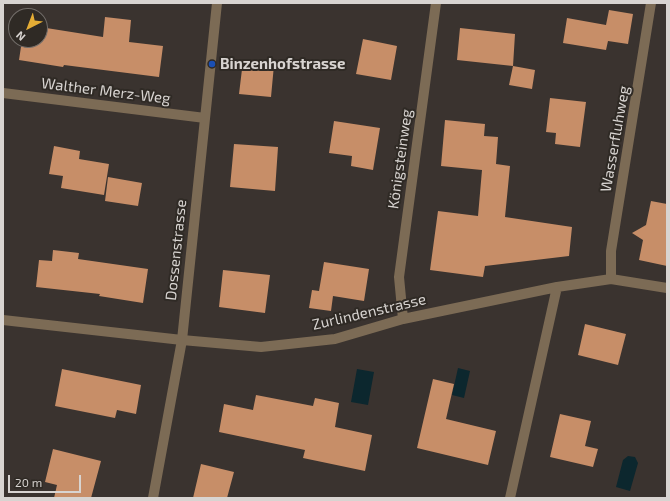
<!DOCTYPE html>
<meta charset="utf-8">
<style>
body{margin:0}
#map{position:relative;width:670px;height:501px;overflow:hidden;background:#3a332f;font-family:"Exo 2",sans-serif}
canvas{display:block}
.frame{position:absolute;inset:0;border:4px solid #d8d4d1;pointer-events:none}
.north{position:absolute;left:8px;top:8px;width:40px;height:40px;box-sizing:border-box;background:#2f2a25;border:1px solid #736e6a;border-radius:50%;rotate:222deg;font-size:11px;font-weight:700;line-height:16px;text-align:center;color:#d8d4d1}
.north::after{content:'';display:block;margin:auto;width:14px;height:18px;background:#e5ad35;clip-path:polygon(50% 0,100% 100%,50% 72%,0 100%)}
.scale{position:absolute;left:8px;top:475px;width:73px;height:18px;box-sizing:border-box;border:2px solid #d8d4d1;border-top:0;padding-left:5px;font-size:12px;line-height:14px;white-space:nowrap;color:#d8d4d1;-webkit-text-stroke:3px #2f2a25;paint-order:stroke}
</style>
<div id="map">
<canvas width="670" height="501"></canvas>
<div class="frame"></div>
<div class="north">N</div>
<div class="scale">20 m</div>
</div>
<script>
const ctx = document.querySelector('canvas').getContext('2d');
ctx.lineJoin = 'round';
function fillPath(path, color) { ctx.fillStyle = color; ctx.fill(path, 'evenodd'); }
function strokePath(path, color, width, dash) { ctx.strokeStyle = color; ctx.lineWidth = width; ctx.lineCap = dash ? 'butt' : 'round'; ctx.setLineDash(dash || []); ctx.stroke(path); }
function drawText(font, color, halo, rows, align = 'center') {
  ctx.font = font + ' "Exo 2",sans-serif'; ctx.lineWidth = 4; ctx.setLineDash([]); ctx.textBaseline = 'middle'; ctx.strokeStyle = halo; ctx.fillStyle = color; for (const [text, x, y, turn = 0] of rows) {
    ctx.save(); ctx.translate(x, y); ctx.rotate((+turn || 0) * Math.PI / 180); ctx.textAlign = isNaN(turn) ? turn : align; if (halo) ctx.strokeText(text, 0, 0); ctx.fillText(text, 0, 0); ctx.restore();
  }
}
const water = new Path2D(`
 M458 368 470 371 464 398 452 395Z
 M357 369 374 372 368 405 351 402Z
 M628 456 635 457 638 463 630 491 616 487 623 460Z`);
const building = new Path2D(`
 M609 10 633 14 628 44 608 41 606 50 563 43 567 18 606 25Z
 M105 17 131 20 129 42 163 46 159 77 64 65 63 67 19 60 22 40H40V27L103 37Z
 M460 28 515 34 513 66 457 60Z
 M363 39 397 46 391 80 356 74Z
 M243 61 274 65 271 97 239 94Z
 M513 66 535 70 532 89 509 85Z
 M550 98 586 102 580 147 555 144 556 133 546 132Z
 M445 120 485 124 484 136 498 137 496 164 510 166 505 217 572 227 569 256 485 266 483 277 430 270 438 211 478 216 482 170 441 166Z
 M334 121 380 128 373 170 351 166 352 156 329 153Z
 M234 144 278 147 275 191 230 187Z
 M54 146 80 151 79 159 109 164 104 195 61 188 63 176 49 174Z
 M108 177 142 183 138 206 105 201Z
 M651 201 667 204V266L639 260 643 240 632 233 646 225Z
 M53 250 79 253 78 259 148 269 143 303 99 296 100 294 36 287 39 260 52 261Z
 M324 262 369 269 364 301 333 296 331 311 309 308 312 290 319 291Z
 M223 270 270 275 265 313 219 307Z
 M585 324 626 334 618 365 578 355Z
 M62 369 141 385 136 414 117 410 115 418 55 406Z
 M433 379 454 384 446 419 496 431 488 465 417 448Z
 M256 395 313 406 315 398 339 403 335 427 372 435 365 471 303 458 305 450 219 432 224 404 253 410Z
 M560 414 591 421 585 446 598 449 593 467 550 457Z
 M53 449 101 461 91 498H54L57 485 45 482Z
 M201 464 234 472 227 498H193Z`);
const minor = new Path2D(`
 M3 93 205 118
 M611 279V251L651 3
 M403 319 399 277 436 3
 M3 320 182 340 261 347 335 339 403 319 557 287 611 279 667 288
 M153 498 182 340 217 3
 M510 498 557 287`);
const markers = [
 [212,64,4,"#1a4fb4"]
];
const poiNames = [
 ["Binzenhofstrasse",220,64]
];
const streetNames = [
 ["Walther Merz-Weg",106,91,7],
 ["Wasserfluhweg",615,139,-80],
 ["Königsteinweg",400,159,-82],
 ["Dossenstrasse",176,250,-84],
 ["Zurlindenstrasse",369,312,-13]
];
fillPath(water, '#0c272e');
fillPath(building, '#c78e68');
strokePath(minor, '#7c6b55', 10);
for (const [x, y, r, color] of markers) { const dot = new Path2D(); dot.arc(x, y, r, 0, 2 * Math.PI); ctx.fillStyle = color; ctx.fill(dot); strokePath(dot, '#2f2a25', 1.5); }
drawText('bold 15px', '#d8d4d1', '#2f2a25', poiNames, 'left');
drawText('15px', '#d8d4d1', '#2f2a25', streetNames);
</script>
